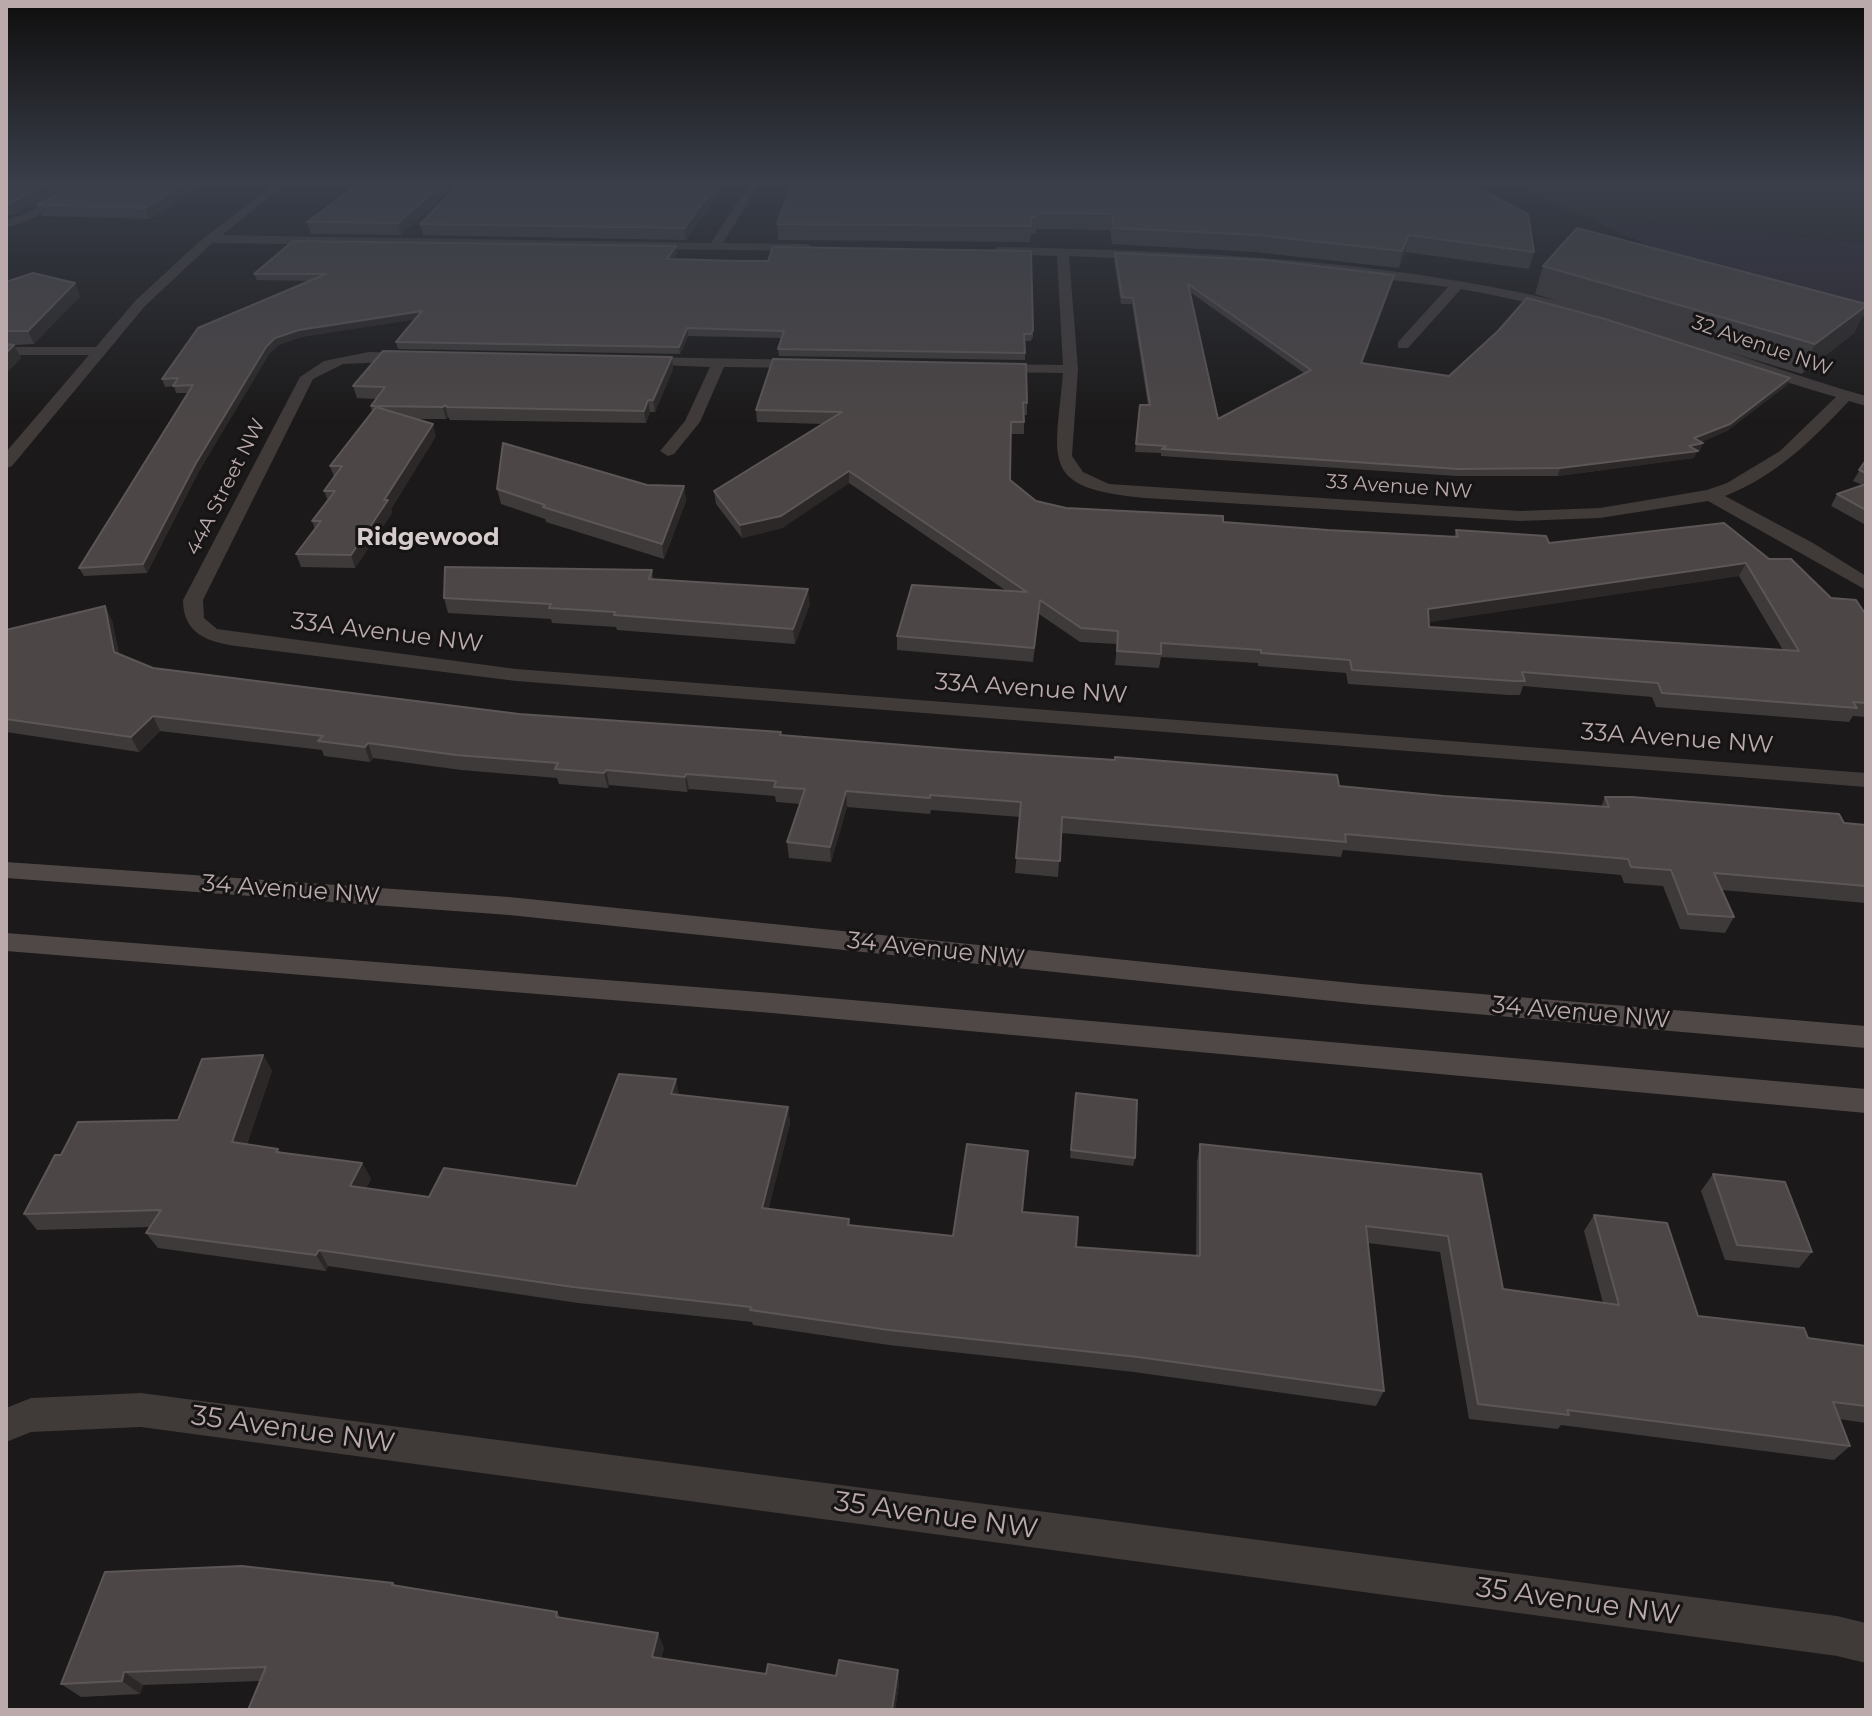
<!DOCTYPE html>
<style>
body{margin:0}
#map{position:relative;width:1872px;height:1716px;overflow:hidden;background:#1b1919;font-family:Montserrat,sans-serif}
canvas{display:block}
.frame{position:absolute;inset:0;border:8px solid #bbaaab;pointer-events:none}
</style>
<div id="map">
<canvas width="1872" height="1716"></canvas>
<div class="frame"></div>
</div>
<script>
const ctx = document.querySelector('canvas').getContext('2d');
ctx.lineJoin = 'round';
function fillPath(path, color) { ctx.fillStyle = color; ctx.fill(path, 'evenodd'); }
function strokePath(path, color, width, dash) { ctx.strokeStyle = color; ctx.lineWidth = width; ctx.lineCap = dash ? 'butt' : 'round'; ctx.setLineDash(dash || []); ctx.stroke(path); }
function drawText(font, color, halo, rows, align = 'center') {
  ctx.font = font + ' Montserrat,sans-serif'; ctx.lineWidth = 6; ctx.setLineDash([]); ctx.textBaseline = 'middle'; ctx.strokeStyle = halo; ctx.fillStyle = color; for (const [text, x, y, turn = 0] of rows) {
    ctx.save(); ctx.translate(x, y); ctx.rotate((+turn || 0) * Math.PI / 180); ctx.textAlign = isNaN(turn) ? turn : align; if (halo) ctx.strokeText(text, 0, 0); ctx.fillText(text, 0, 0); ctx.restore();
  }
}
const built = new Path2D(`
 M1529 184H1866V243L1586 218 1531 192Z`);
const green = new Path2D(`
 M1628 184H1789L1812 198 1647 199Z
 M1586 218 1866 243V317L1714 274Z`);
const minor = new Path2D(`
 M81 184H93L31 219 6 228V220L23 215Z
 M749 184H759L723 243 806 244 810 245V251L209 243 203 239 209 235 711 243Z
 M999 247C1187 251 1375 258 1559 301 1663 325 1763 367 1866 396V406L1849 401C1812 440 1776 476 1725 496L1813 543 1866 576V590L1708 501 1600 518 1520 521 1145 498C1039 488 1055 463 1063 373L993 372 986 368 993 364 1063 365 1057 256 995 254V248ZM1069 256 1281 266 1448 287 1398 342V348H1408L1461 289C1590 311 1710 360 1836 397L1780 451 1727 483 1707 490 1600 508 1520 511 1109 484 1083 472 1072 456 1078 369Z
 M6 347H98L105 351 98 355H6Z
 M369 352 408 353 415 357 408 361 343 364 313 379 203 600 204 618 217 629 516 669 1866 773V787L516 681 236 646C207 642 183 633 183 600L300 377 324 361Z
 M641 357 804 360 811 364 804 368 724 367 700 422 674 454 668 456 660 451 685 421 710 367 636 364V358Z
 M141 1393 1837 1616 1866 1623V1663L1837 1656 141 1427 31 1432 6 1442V1408L31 1398Z`);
const tertiary = new Path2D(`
 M274 184H285L209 246 145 306 12 466 6 468V452L136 300 200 241Z`);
const secondary = new Path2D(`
 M6 862 509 897 1361 984 1866 1026V1048L1361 1004 509 915 6 878Z
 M6 933 772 993 1866 1089V1113L772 1013 6 951Z`);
const wall = new Path2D(`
 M6 184H75L12 215H6Z
 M76 184H205L150 219 42 216 37 205Z
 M359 184H456L401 235 311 234 307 222Z
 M460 184H726L686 240 423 235 420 224Z
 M1471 184 1534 252 1529 269 1405 252 1399 268 1255 252 1112 244 1110 230 1036 229V234H1031L1030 242 778 240 777 224Z
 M676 246 677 253 672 259 1033 330V337L1031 341H1025V360L779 356 778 349 782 338 688 336 680 354 398 349 396 342 415 319 301 337 278 345 269 354 199 471 147 573 84 576 79 568 188 393H176L174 386 165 387 162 379 311 281 257 280 254 274Z
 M1115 253 1394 275 1362 363 1449 376 1790 378 1787 385 1727 431 1701 442 1700 451H1697L1694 458 1558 476H1456L1161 456V453L1135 452 1140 405H1148L1132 304H1121L1114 260ZM1190 292 1304 373 1218 419Z
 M1543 266 1866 304V307L1854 333 1802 374 1535 294Z
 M6 282 80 296 34 344 14 345 21 358 6 373Z
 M672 357 673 369 655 412H650L646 423 450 420 448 417 446 419H414L436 436 391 509 392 513 355 568 301 567 296 554 315 529 312 521 328 501 324 491 334 477 330 466 372 412 371 406 376 399 357 398 353 386Z
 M1027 403V415H1024V434H1010V480L1036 501 1066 508 1223 522 1328 530 1454 537 1456 530 1549 543 1769 559 1831 598 1866 615V717L1853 716 1849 722 1656 707 1652 697 1523 686 1520 695H1509L1348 684 1346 673 1258 666V663L1161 657 1159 668 1115 665 1117 644 1080 642 1039 614 1033 662 897 650V636L1005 590 849 483 782 528 742 538 716 504 714 491 823 424 757 422 756 410ZM1739 576 1783 650 1429 627 1428 622Z
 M1866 460V525L1831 506 1837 494 1863 485 1853 481Z
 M647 485 684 486 686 501 664 559 546 522 545 519 501 504 497 489Z
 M652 570 653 579 810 604 795 644 617 630 616 627 552 623 551 619 448 613 444 598Z
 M112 620 119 654 153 668 519 714 781 735 1444 796 1601 807 1605 797 1866 825V903L1722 890 1734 917 1725 933 1680 929 1663 886 1624 883 1621 875 1343 850 1341 857 1061 833 1058 877 1015 873 1020 817 931 810 930 814 847 807 831 862 789 858 787 842 800 804 776 802 775 796 689 789 687 792 609 785 608 788 559 784 557 778 461 770 373 758 370 762 324 756 322 750 160 731 139 752 6 732V630Z
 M263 1055 272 1071 247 1144 278 1149 281 1153 362 1163 371 1179 366 1188 429 1197 576 1186 679 1095 788 1107 790 1124 768 1209 849 1219 850 1225 953 1236 1023 1212 1076 1247 1196 1256 1197 1161 1200 1144 1481 1174 1503 1289 1603 1303 1584 1231 1594 1215 1698 1316 1808 1338 1866 1346V1423L1839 1419 1850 1446 1834 1460 1561 1425 1558 1429 1469 1419 1440 1252 1368 1243 1384 1391 1376 1406 1134 1372 889 1345 753 1325 752 1322 578 1303 328 1266 326 1271 158 1248 146 1233 150 1227 37 1230 24 1214 61 1155 178 1120Z
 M1076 1093 1135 1158 1133 1166 1070 1158Z
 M1713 1174 1812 1252 1799 1268 1725 1260 1701 1191Z
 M393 1583 396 1586 557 1612 560 1617 664 1648 661 1658 766 1674 836 1676 899 1684 895 1710H248L260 1681 143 1685 140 1694 81 1697 61 1684Z`);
const shadedWall = new Path2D(`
 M49 184H75L12 215 7 204Z
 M184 184H205L150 219 145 208Z
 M442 184H456L401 235 398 223Z
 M717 184H726L686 240 684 228Z
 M1409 235 1405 252 1399 268 1402 251Z
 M676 246 677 253 668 266 667 259Z
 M1394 275 1393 282 1360 370 1361 363Z
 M75 283 80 296 34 344 28 331Z
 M1866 306 1854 333 1802 374 1815 344Z
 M422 311 424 318 301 337 278 345 269 354 199 471 147 573 143 564 196 463 266 347 275 338 299 330Z
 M687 328 688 336 680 354 679 347Z
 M14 345 21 358 6 373V353Z
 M672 357 673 369 655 412 653 400Z
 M1790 378 1787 385 1727 431 1691 446 1694 438Z
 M648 400 650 412 646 423 644 411Z
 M445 405 448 417 446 419 443 407Z
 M433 424 436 436 391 509 392 513 355 568 351 555Z
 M1703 443 1700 451H1697L1694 458 1558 476 1560 468Z
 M849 471V483L782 528 742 538 740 525Z
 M684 486 686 501 664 559 662 544Z
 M1746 563 1739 576 1424 623 1428 609Z
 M808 589 810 604 795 644 793 629Z
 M105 606 112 620 121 667 114 652Z
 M153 716 160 731 139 752 131 737Z
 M368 743 373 758 370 762 365 747Z
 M606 770 609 785 608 788 604 773Z
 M686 774 689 789 687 792 685 777Z
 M846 791 847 807 831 862 830 847Z
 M263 1055 272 1071 242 1158 232 1142Z
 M676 1079 679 1095 671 1094Z
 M788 1107 790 1124 765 1224 762 1208Z
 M362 1163 371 1179 359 1201 350 1186Z
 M319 1250 328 1266 326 1271 316 1255Z
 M658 1633 664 1648 658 1671 652 1657Z
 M898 1670 899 1684 895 1710H892Z
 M124 1672 143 1685 140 1694 122 1681Z`);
const building = new Path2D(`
 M6 184H49L7 204H6Z
 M76 184H184L145 208 37 205Z
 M359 184H442L398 223 307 222Z
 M460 184H717L684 228 420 224Z
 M792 184H1471L1528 214 1534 252 1409 235 1402 251 1257 235 1114 228 1112 214 1036 213V217H1031V226L777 224Z
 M1577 228 1866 304V306L1815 344 1543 266Z
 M293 241 676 246 667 259 740 261H768L773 247 1031 251 1033 330 1031 334H1024L1025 353 778 349 784 331 687 328 679 347 396 342 422 311 299 330 275 338 266 347 196 463 143 564 79 568 193 385 173 386 178 378 162 379 198 328 326 274H254Z
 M1115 253 1265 260 1394 275 1361 363 1449 376 1498 331 1527 298 1605 319 1790 378 1730 424 1694 438 1703 443 1689 446 1698 451 1560 468 1458 469 1162 449 1166 446 1136 444 1140 405H1150L1133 298 1122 297ZM1188 284 1311 370 1218 419Z
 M33 273 75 283 28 331H6V282Z
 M6 344 14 345 6 353Z
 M383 351 672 357 653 400H648L644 411 447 407 445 405 443 407 371 406 385 387 353 386Z
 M773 359 1026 364 1027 403 1023 402 1024 422H1011L1010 480 1036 501 1066 508 1223 516V522L1328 530 1458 537 1456 530 1546 536 1549 543 1724 523 1769 559H1791L1831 598 1856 600 1866 615V703L1853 702 1857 708 1662 693 1658 683 1522 672 1525 681H1514L1352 670 1350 660 1261 653V650L1161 643V654L1117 651 1118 631 1081 628 1040 600 1034 648 897 636 912 585 1027 592 849 471 781 516 740 525 714 491 842 412 756 410ZM1746 563 1799 651 1429 627 1428 609Z
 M376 407 433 424 384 500H388L351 555 296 554 321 521H312L335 491H324L342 466H330Z
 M503 443 647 485 684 486 662 544 543 507 545 505 497 489Z
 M1866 460V473L1859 470Z
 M1866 484V510L1837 494Z
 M445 567 652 570 649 579 808 589 793 629 614 615 615 612 549 608 551 604 444 598Z
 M105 606 114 652 153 668 519 714 781 732 780 735 965 750 1115 760V757L1337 775 1339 786 1444 796 1609 807 1605 797H1632L1839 814 1844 823 1866 825V886L1714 873 1734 917 1688 914 1671 870 1631 867 1628 859 1345 834 1346 842 1062 817 1060 861 1016 858 1021 802 930 795V798L846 791 830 847 787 842 805 789 774 787 776 781 686 774 685 777 606 770 604 773 555 769 558 763 456 755 368 743 365 747 318 741 323 736 153 716 131 737 6 719V630Z
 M263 1055 232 1142 278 1149 276 1152 362 1163 350 1186 429 1197 444 1168 576 1186 619 1074 676 1079 671 1094 788 1107 762 1208 849 1219 848 1225 953 1236 967 1144 1028 1151 1022 1212 1078 1217 1076 1247 1200 1256V1144L1481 1174 1503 1289 1619 1305 1594 1215 1667 1223 1698 1316 1804 1328 1808 1338 1866 1346V1406L1833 1402 1850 1446 1567 1410 1569 1415 1478 1404 1448 1236 1366 1226 1384 1391 1138 1357 889 1330 750 1310 751 1307 573 1287 319 1250 316 1255 146 1233 161 1210 24 1214 55 1155H61L78 1122 178 1120 202 1059Z
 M1076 1093 1137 1100 1135 1158 1071 1150Z
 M1713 1174 1785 1182 1812 1252 1737 1245Z
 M242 1566 393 1583 392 1585 557 1612 556 1617 658 1633 652 1657 766 1674 768 1664 836 1676 839 1660 898 1670 892 1710H248L266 1667 124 1672 122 1681 61 1684 105 1572Z`);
const farStreetnames = [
 ["32 Avenue NW",1762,346,19],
 ["44A Street NW",226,487,-63],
 ["33 Avenue NW",1399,487,4]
];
const farQuarternames = [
 ["Ridgewood",428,538]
];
const streetNames = [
 ["33A Avenue NW",387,633,7],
 ["33A Avenue NW",1031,689,4],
 ["33A Avenue NW",1677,739,4],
 ["34 Avenue NW",291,890,4],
 ["34 Avenue NW",936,950,6],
 ["34 Avenue NW",1581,1013,5]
];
const nearStreetnames = [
 ["35 Avenue NW",293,1430,8],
 ["35 Avenue NW",936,1516,8],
 ["35 Avenue NW",1578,1602,8]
];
fillPath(built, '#252321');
fillPath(green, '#2b2630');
fillPath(minor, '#403a39');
fillPath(tertiary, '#403a39');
fillPath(secondary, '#504847');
fillPath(wall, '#3e3a3a');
fillPath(shadedWall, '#2b2827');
fillPath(building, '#4c4646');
strokePath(building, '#5d5656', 2);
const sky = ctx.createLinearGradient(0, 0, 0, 424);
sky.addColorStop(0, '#0f0e0e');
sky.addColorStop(0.43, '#393e49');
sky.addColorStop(1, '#393e4900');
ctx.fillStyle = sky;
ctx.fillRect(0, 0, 1872, 424);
drawText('20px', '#bbaaab', '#161414', farStreetnames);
drawText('bold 24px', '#d7cccc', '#161414', farQuarternames);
drawText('24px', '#bbaaab', '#161414', streetNames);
drawText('28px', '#bbaaab', '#161414', nearStreetnames);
</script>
